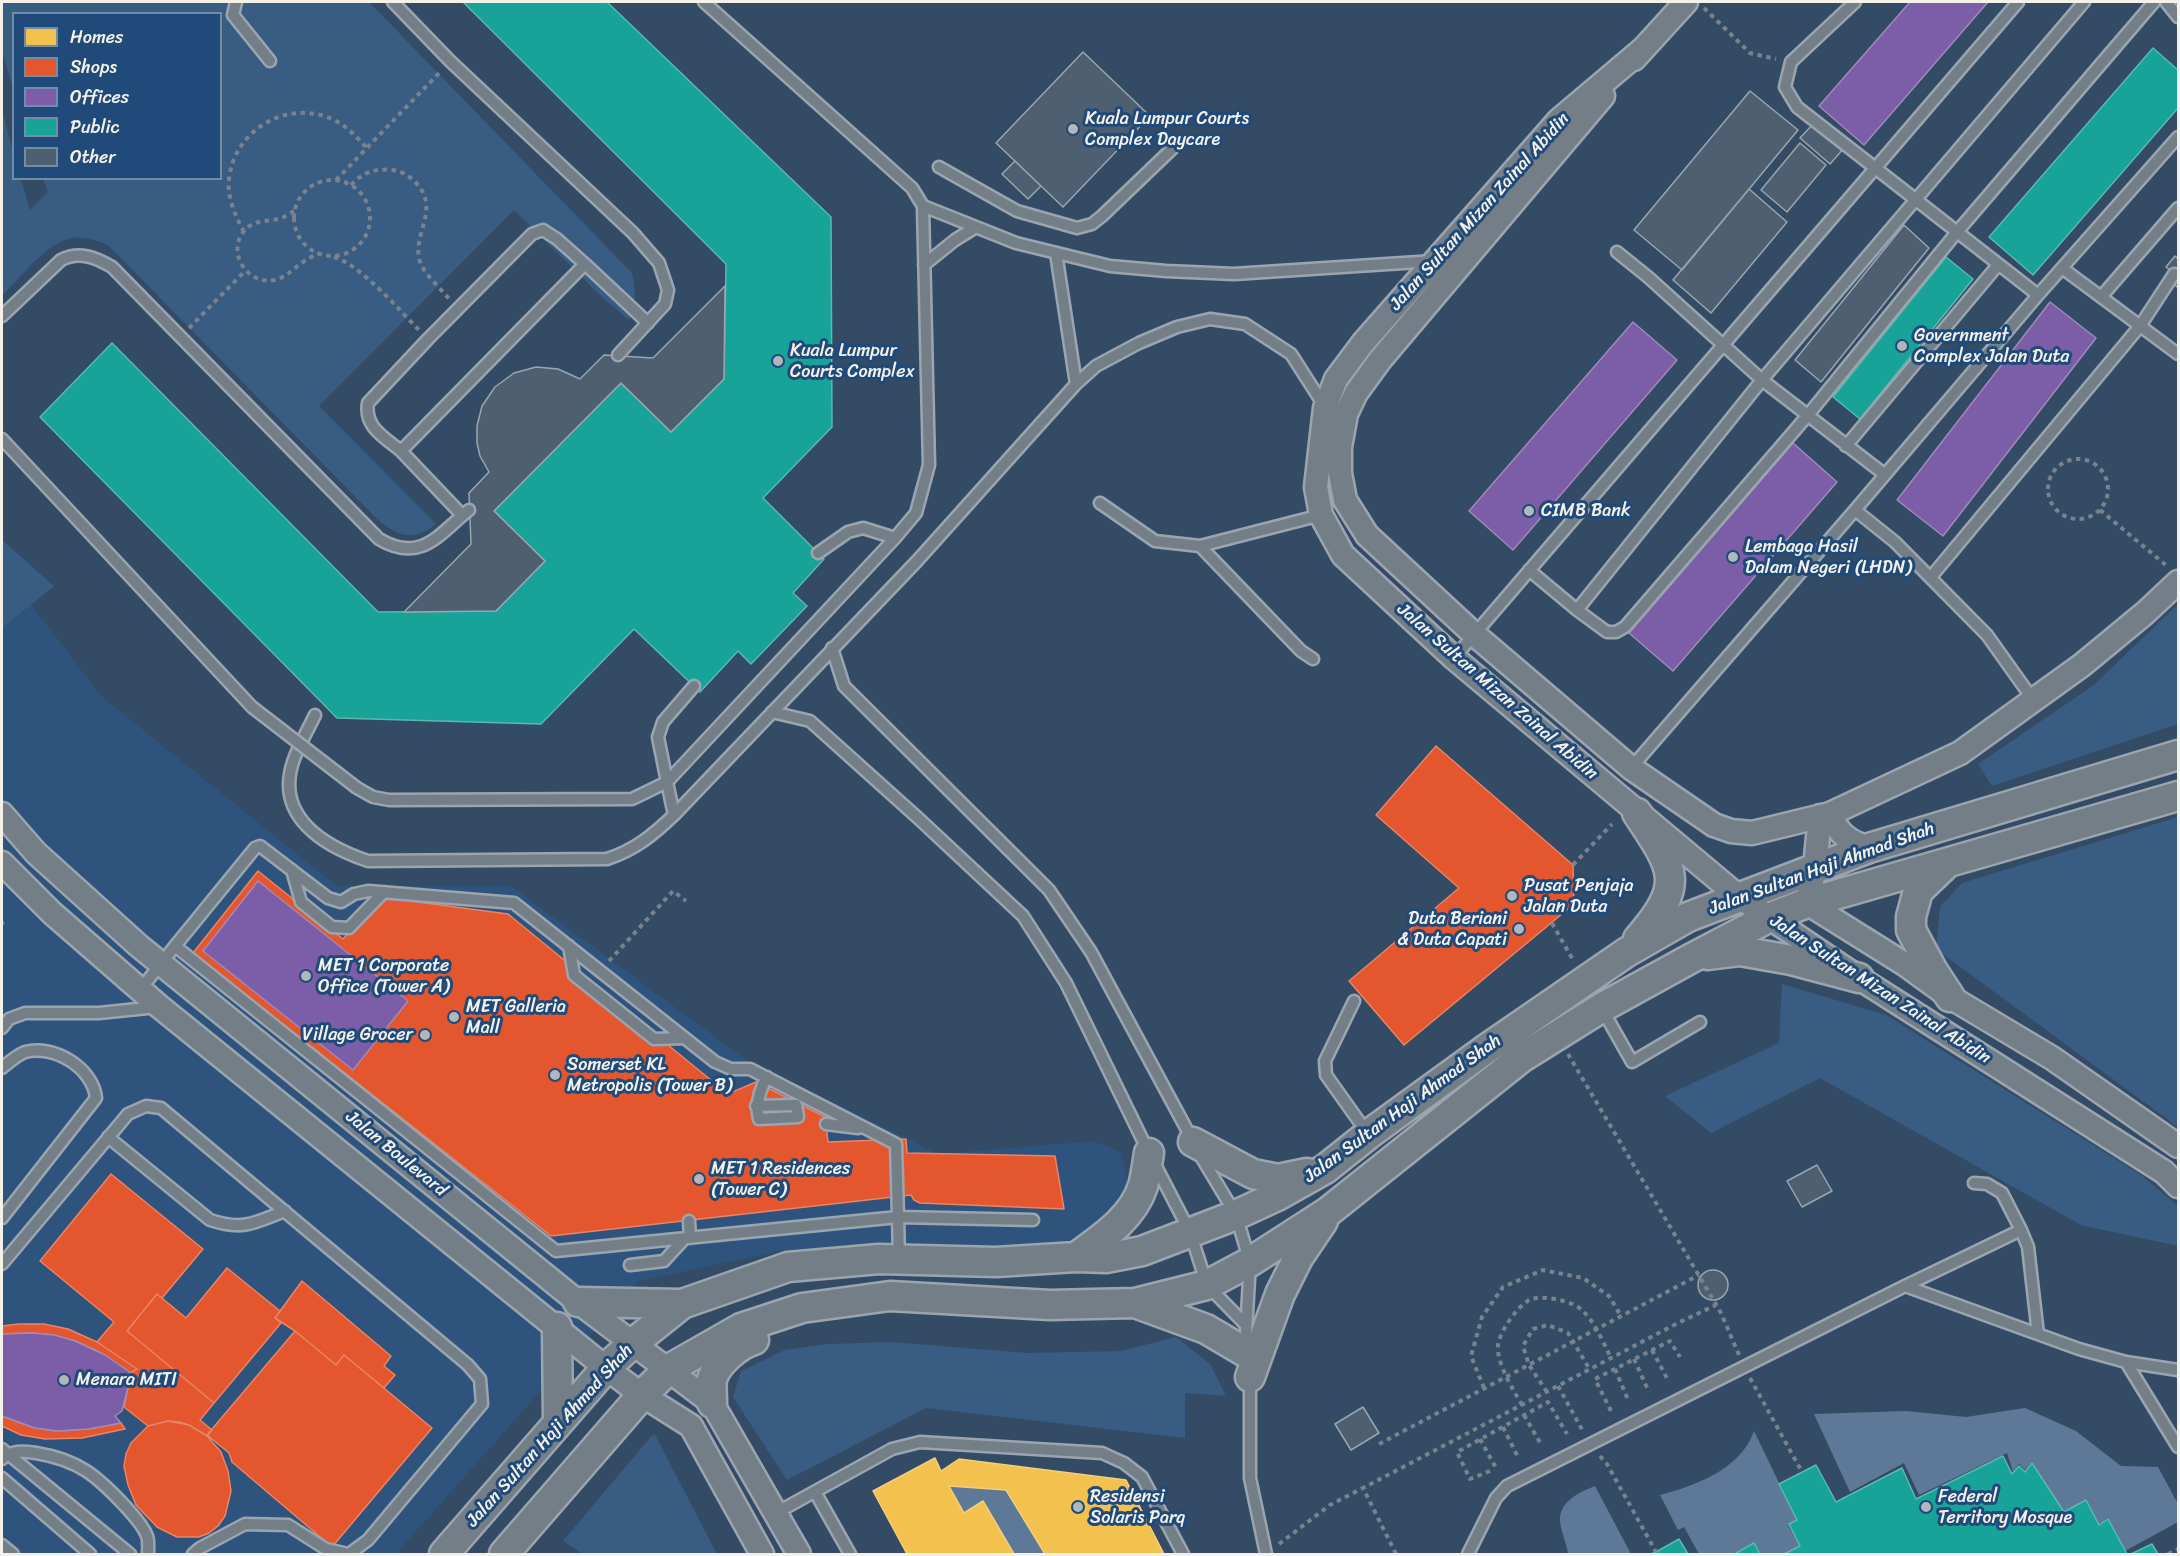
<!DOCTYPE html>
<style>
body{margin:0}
#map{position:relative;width:2180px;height:1556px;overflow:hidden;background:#344b65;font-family:Sriracha,sans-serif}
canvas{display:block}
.frame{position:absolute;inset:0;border:3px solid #f4f1e8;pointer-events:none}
.legend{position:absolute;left:12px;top:12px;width:210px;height:168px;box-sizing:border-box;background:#1f4a7a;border:2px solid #748da6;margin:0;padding:8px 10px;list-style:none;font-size:18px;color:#f4f1e8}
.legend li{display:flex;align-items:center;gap:12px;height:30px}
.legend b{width:30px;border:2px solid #748da6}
</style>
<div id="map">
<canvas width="2180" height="1556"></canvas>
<div class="frame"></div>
<ul class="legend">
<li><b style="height:16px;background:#f2c14e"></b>Homes</li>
<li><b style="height:16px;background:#e4572e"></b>Shops</li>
<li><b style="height:16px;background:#7b5ea7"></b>Offices</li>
<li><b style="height:16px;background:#17a398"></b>Public</li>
<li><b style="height:16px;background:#4e5f72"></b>Other</li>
</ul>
</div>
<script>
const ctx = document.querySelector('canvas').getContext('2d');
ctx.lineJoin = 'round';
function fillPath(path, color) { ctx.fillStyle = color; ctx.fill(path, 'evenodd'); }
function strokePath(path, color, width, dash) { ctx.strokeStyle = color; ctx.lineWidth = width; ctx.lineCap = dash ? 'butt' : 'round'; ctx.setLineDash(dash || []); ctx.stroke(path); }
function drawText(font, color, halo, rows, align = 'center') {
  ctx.font = font + ' Sriracha,sans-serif'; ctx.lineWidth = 6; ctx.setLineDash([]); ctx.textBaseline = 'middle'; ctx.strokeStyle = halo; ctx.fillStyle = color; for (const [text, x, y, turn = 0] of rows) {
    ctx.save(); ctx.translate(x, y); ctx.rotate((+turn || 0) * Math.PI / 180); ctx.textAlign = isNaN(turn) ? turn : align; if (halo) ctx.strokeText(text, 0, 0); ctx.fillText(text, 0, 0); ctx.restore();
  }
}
const built = new Path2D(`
 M2 567 102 697 337 886H511L745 1059 938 1154 1094 1141 1121 1152 1128 1183 1104 1217 1070 1248 786 1250 638 1281 396 1554H2Z`);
const green = new Path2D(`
 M2 2H369L632 273C636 289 636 304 629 320L603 298 514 210 319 406 436 524C412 542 399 537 377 519L108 245C97 241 85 236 72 238 48 241 19 279 2 296V109L13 152 14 178 21 179 30 210 48 192 43 179 220 178V14H14L13 88 2 51Z
 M2 540 54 586 2 628Z
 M2178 604V724L1992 786 1978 764 2094 685Z
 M2178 817V1127L1936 949 1940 907 1962 883Z
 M1782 984 1886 1015 2141 1175 2178 1206V1246L2081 1225 1820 1078 1711 1133 1665 1096 1779 1043Z
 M1176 1337 1210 1364 1226 1396 1185 1393V1438L926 1408 787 1480 733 1397 741 1371 785 1350 828 1344 891 1342 1028 1353 1121 1351Z
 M654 1433 717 1554H583L563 1541Z`);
const water = new Path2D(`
 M2025 1408 2076 1431 2121 1466 2158 1467 2178 1504V1522L2125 1551 2108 1520 2099 1525 2086 1501 2064 1512 2032 1462 2025 1470 2019 1464 2013 1472 2007 1453 1919 1495 1904 1463 1850 1492 1814 1414 1906 1411 1966 1417Z
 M1754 1431 1797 1520 1788 1525 1800 1546 1783 1554H1760L1754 1543 1732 1554H1699L1684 1527 1678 1530 1660 1495C1695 1486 1741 1469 1754 1431Z
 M949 1486 1006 1490 1045 1554H1014L983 1502 964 1513Z
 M1595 1486 1631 1554H1568C1567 1543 1561 1533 1560 1521 1559 1501 1580 1492 1595 1486Z`);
const homes = new Path2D(`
 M531 987 623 1063 592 1100 577 1087 503 1177 449 1133 525 1040 503 1021Z
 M824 1128 832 1200 575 1230 567 1158Z
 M935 1458 941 1471 959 1459 1126 1480 1164 1554H1045L1006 1490 949 1486 964 1513 983 1501 1014 1554H907L873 1491Z`);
const shops = new Path2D(`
 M1436 746 1573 865 1574 904 1404 1045 1349 981 1459 888 1376 815Z
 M258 871 343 939 380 897 508 914 728 1094 756 1082 825 1117 828 1142 906 1139 907 1153 1055 1156 1064 1209 920 1203 914 1200 911 1195 551 1236 193 953Z
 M111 1174 203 1249 162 1298 157 1294 127 1331 214 1403 200 1420 212 1430 207 1436 189 1425 179 1422 168 1421 148 1426 124 1407 129 1383 124 1377 137 1369 97 1342 114 1322 40 1261Z
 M227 1268 280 1311 275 1318 281 1323 214 1403 127 1331 157 1294 186 1318Z
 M302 1281 391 1356 384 1366 395 1375 384 1388 344 1355 336 1365 295 1331 275 1318Z
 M19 1324H44L68 1329 97 1342 137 1369 131 1373 95 1350 75 1341 54 1335 32 1333 2 1334V1326Z
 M295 1331 336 1365 344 1355 432 1428 332 1547 232 1462 229 1453 207 1435Z
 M2 1416 35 1428 57 1431 89 1429 121 1423 125 1429 82 1438 45 1439 21 1435 2 1426Z
 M168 1421 189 1425 207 1436 221 1452 228 1471 231 1491 225 1516 218 1526 209 1533 199 1537H177L157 1527 136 1505 128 1485 124 1466 126 1454 131 1443 148 1426Z`);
const offices = new Path2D(`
 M1910 2H1988L1864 145 1819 106Z
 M2050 302 2096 338 1943 536 1897 500Z
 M1633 322 1677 360 1513 550 1469 511Z
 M1793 443 1837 482 1673 671 1629 633Z
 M258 881 408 1001 353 1070 203 951Z
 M32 1333 54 1335 75 1341 105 1355 131 1373 124 1377 129 1383 122 1411 115 1416 121 1423 89 1429 57 1431 35 1428 2 1416V1334Z`);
const public = new Path2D(`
 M463 2H607L831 217 832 427 763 498 824 559 793 593 807 606 751 664 738 651 700 692 634 629 541 724 337 718 40 417 112 343 378 612 496 611 545 561 494 511 621 383 671 432 724 379 726 264Z
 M2153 48 2178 70V108L2033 275 1989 237Z
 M1946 257 1973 279 1860 419 1833 397Z
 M2003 1456 2012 1474 2019 1466 2025 1472 2032 1463 2064 1512 2086 1500 2099 1525 2108 1519 2127 1554H1784L1800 1546 1789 1524 1797 1520 1779 1484 1816 1465 1836 1502 1902 1468 1916 1499Z
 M1679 1539 1688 1554H1651L1656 1552Z
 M1754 1543 1760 1554H1734Z
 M2152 1544 2158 1554H2131Z`);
const building = new Path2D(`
 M1083 52 1150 116 1063 207 996 143Z
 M1750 91 1798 130 1682 270 1634 230Z
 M1815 122 1845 147 1830 164 1800 138Z
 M1800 143 1826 165 1787 212 1761 190Z
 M1015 161 1041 186 1028 199 1002 174Z
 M1749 189 1787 222 1711 313 1673 280Z
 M1904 225 1929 248 1821 382 1795 360Z
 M2175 256 2178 259V288L2172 282 2177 276 2166 267Z
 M725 286 724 379 671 432 621 383 494 511 545 561 496 611 404 612 471 544 469 493 489 472 480 456 477 443V426L482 406 495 387 514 373 536 367 558 369 580 379 604 355 653 358Z
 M1817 1165 1832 1191 1802 1207 1787 1181Z
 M1698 1285a15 15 0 1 1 30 0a15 15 0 1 1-30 0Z
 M1363 1407 1379 1433 1351 1450 1335 1424Z`);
const path = new Path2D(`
 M1704 8 1750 53 1776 59
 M336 180 441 71
 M294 218a38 38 0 1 1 76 0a38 38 0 1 1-76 0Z
 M351 185C362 173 375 168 392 170 402 171 409 176 416 183 440 208 414 232 419 258 422 273 440 287 449 299
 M294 211C290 213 286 216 282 218 269 222 258 219 247 228 224 249 246 286 275 280 289 277 300 260 318 254
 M244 232C235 215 227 198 229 179 234 129 290 97 336 121 348 127 357 138 367 148
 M334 257C362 266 397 308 419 330
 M189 328 245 271
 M2048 489a30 30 0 1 1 60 0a30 30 0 1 1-60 0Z
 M2100 510 2167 566
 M1573 865 1612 824
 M2 923 4 922
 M1552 923 1573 960
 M609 961 673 891 686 901
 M1568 1054 1721 1313 1739 1355
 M1652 1350 1669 1382
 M1634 1359 1649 1392
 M1615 1369 1629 1402
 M1750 1378 1802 1472
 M1558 1386 1584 1433
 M1484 1388 1471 1356 1482 1317 1503 1287 1543 1270 1583 1278 1609 1296 1621 1316
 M1547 1392 1529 1365 1523 1346 1533 1329 1548 1325 1568 1333 1590 1370
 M1522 1405C1514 1391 1496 1363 1498 1345 1500 1331 1517 1307 1529 1300 1541 1294 1573 1301 1582 1310 1595 1322 1603 1342 1611 1358
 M1611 1411 1595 1379 1670 1341 1680 1357
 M1524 1415 1542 1446
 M1503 1427 1518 1457
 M1480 1439 1496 1468
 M1379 1444 1699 1275
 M1600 1456 1607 1464 1656 1552
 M1490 1471 1470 1479 1457 1452 1548 1402 1567 1434
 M1279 1544 1330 1505 1363 1488
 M1396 1554 1363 1488 1676 1324 1716 1305
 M2168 1554 2178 1549`);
const service = new Path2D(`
 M236 2 233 15 270 61
 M393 2 450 61 633 233 659 263 668 290 665 304 618 355
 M1855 2 1791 62 1785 87 1797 107 2038 295
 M2166 2 2178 17
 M939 167 1017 211 1077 228 1092 224 1102 216 1173 148
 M923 206 1016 243 1110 266 1166 271 1234 274 1434 261
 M543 230 557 239 585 264 401 451C384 437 364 427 368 403L428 339 532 234Z
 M1617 252 1648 277 1762 380 1884 474
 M1056 253 1076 384
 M585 264 648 323
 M924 265 955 240 976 227
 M2062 268 2178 354
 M2101 297 2178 208
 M2 316 61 260C79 251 95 257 112 267L379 539C421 564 439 534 469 510
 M2 439 252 707
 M1846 446 1998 265
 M401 451 462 515
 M1100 503 1155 541 1200 546 1321 515
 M1855 510 1895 542 1987 635 2034 701
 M1200 546 1301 651 1313 659
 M818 553 848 532 863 528 895 538
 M1529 570 1577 610 1607 632H1616L1625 627 1808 415 1957 232 2154 2
 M1931 577 2140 326 2174 274
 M1577 610 1762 380 2084 2
 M832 648 844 686 1049 890 1091 952 1193 1141
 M1454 658 2018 2
 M772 712 810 721 918 818 1023 916 1066 983 1149 1153 1190 1232 1207 1285 1246 1325
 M315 715C308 730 298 746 293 762 275 816 323 846 368 861L607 859C635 850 653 835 674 815L917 561 1076 384 1096 366 1139 343 1177 327 1210 319 1245 324 1291 354 1325 407
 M1631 768 1855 510 2038 295 2178 137
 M667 782 895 538 916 513 929 465 923 206 912 188 704 2
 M667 782 658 737 663 722 694 686
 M357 788 373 797 389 800 632 799 667 782 674 815
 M260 846 328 898 341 902 354 894 368 891 514 903 715 1062 731 1069H750L896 1144 898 1217 556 1251 175 946 255 848Z
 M292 870 301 902 332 927 349 928 384 892
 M569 946 574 975 654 1039 685 1038
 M140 990 175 946
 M1354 1001 1325 1061 1326 1075 1368 1134
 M1602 1009 1632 1062 1700 1022
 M2 1028 9 1019 25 1013H99L157 1007
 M2 1068C8 1063 17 1055 25 1052 54 1044 93 1068 96 1098L2 1218
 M756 1106 796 1105 798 1117 759 1119C755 1104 759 1091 767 1077
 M826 1124 858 1128
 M108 1137 210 1220C243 1231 254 1223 285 1211
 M1200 1155 1236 1215 1250 1262 1245 1349
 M1974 1183 1987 1184 2002 1193 2021 1230 2028 1247 2038 1334
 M689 1221 690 1238
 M899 1259 898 1217 1033 1220
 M2 1264 128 1114 146 1106 161 1108 468 1365 480 1379 482 1404 368 1540 349 1554
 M630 1265 664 1261 685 1238
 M1905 1286 2021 1230
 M2126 1362 2178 1370
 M1250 1376V1478L1266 1554
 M2 1449 130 1554
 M2 1459C12 1450 23 1451 36 1453 79 1460 97 1476 125 1506 133 1515 143 1525 147 1536 149 1541 148 1549 148 1554
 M2 1478 90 1554
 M815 1492 850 1554
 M776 1513 892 1449 920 1442 1102 1453 1124 1463 1142 1477 1183 1554
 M2 1545 13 1554
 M193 1554 200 1548 245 1524 288 1525 326 1549 348 1554
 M1468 1554 1496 1498 1507 1486 1905 1286 2079 1349 2126 1362 2178 1447`);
const minor = new Path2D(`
 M1643 49 1559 120 1363 343 1336 379 1325 408 1316 487 1321 515 1343 555 1454 658 1739 897 1859 978 2164 1172 2178 1186
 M1634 59 1686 2
 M1603 96 1380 360 1356 393 1346 414 1340 447V473L1345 500 1367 535 1475 635 1631 768 1714 825 1731 831 1752 833 1830 814 1960 753 2082 665 2145 613 2178 582
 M2 814 36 853 139 946 578 1302 712 1403 799 1554
 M1830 814C1838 834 1849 842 1869 848
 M1820 816 1815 868 1807 903 1906 965 1950 997 2052 1058 2178 1146
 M2 863 52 913 160 1007 606 1368 642 1395 691 1426 762 1554`);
const tertiary = new Path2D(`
 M1637 813C1674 869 1687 883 1638 939
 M1944 866 1918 891 1911 917V930L1933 971 1950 997
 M1708 955 1740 951 1791 960 1859 978
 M1193 1142 1253 1174 1278 1179 1307 1173
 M1076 1257C1102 1238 1132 1219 1143 1186 1146 1175 1147 1164 1149 1153
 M578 1302 682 1304
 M1135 1303 1206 1329 1245 1352
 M557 1327 558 1423
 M1250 1377 1280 1294 1298 1258 1323 1221
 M712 1403C712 1396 711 1386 712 1379 717 1363 738 1345 754 1340
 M444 1554 606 1368 632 1344 682 1304 788 1267 879 1259 996 1262 1076 1257 1106 1258 1142 1251 1236 1215 1277 1196 1325 1169 1369 1134 1486 1049 1627 952 1688 917 1869 848 2178 755
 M504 1554 642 1395 669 1369 741 1328 802 1308 890 1296 1050 1305 1135 1303 1207 1285 1250 1262 1329 1211 1521 1058 1601 1008 1690 959 1768 918 1807 903 2178 796`);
const serviceBridge = new Path2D(`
 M252 707 357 788`);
const markers = [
 [1073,129,6,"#b1b7ba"],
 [1902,346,6,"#b1b7ba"],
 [778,361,6,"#b1b7ba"],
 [1529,511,6,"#b1b7ba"],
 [1733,557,6,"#b1b7ba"],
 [1512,896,6,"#b1b7ba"],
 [1519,929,6,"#b1b7ba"],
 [306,976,6,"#b1b7ba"],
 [454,1017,6,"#b1b7ba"],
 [425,1035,6,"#b1b7ba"],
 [555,1075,6,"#b1b7ba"],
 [699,1179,6,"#b1b7ba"],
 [64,1380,6,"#b1b7ba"],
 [1078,1507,6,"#b1b7ba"],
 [1926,1507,6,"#b1b7ba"]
];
const poiNames = [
 ["Kuala Lumpur Courts",1085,119],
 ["Complex Daycare",1085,140],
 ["Government",1914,336],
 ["Complex Jalan Duta",1914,357],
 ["Kuala Lumpur",790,351],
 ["Courts Complex",790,372],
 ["CIMB Bank",1541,511],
 ["Lembaga Hasil",1745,547],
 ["Dalam Negeri (LHDN)",1745,568],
 ["Pusat Penjaja",1524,886],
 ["Jalan Duta",1524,907],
 ["Duta Beriani",1507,919,"right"],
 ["& Duta Capati",1507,940,"right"],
 ["MET 1 Corporate",318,966],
 ["Office (Tower A)",318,987],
 ["MET Galleria",466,1007],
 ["Mall",466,1028],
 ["Village Grocer",413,1035,"right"],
 ["Somerset KL",567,1065],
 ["Metropolis (Tower B)",567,1086],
 ["MET 1 Residences",711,1169],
 ["(Tower C)",711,1190],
 ["Menara MITI",76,1380],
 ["Residensi",1090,1497],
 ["Solaris Parq",1090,1518],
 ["Federal",1938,1497],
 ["Territory Mosque",1938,1518]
];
const streetNames = [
 ["Jalan Sultan Mizan Zainal Abidin",1480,212,-48],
 ["Jalan Sultan Mizan Zainal Abidin",1497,692,41],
 ["Jalan Sultan Haji Ahmad Shah",1822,869,-20],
 ["Jalan Sultan Mizan Zainal Abidin",1880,990,33],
 ["Jalan Sultan Haji Ahmad Shah",1403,1109,-36],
 ["Jalan Boulevard",396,1154,39],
 ["Jalan Sultan Haji Ahmad Shah",550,1436,-48]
];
fillPath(built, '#2e547d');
fillPath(green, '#395c83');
fillPath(water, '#5e7998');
fillPath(homes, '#f2c14e');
strokePath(homes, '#f3cf7c', 1.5);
fillPath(shops, '#e4572e');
strokePath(shops, '#e98566', 1.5);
fillPath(offices, '#7b5ea7');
strokePath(offices, '#9f8aba', 1.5);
fillPath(public, '#17a398');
strokePath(public, '#59bab0', 1.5);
fillPath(building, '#4e5f72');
strokePath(building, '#9ba5af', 1.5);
strokePath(service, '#9ba5af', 15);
strokePath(minor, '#9ba5af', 27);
strokePath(tertiary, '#9ba5af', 33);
strokePath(path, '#78838f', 4, [4.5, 4.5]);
strokePath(service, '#737e87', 10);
strokePath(minor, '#737e87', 22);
strokePath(tertiary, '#737e87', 28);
strokePath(serviceBridge, '#9ba5af', 15, []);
strokePath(serviceBridge, '#737e87', 10);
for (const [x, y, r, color] of markers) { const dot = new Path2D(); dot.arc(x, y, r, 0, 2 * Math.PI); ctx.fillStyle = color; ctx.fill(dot); strokePath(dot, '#1f4a7a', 2); }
drawText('18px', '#f4f1e8', '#1f4a7a', poiNames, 'left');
drawText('18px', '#f4f1e8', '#1f4a7a', streetNames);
</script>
